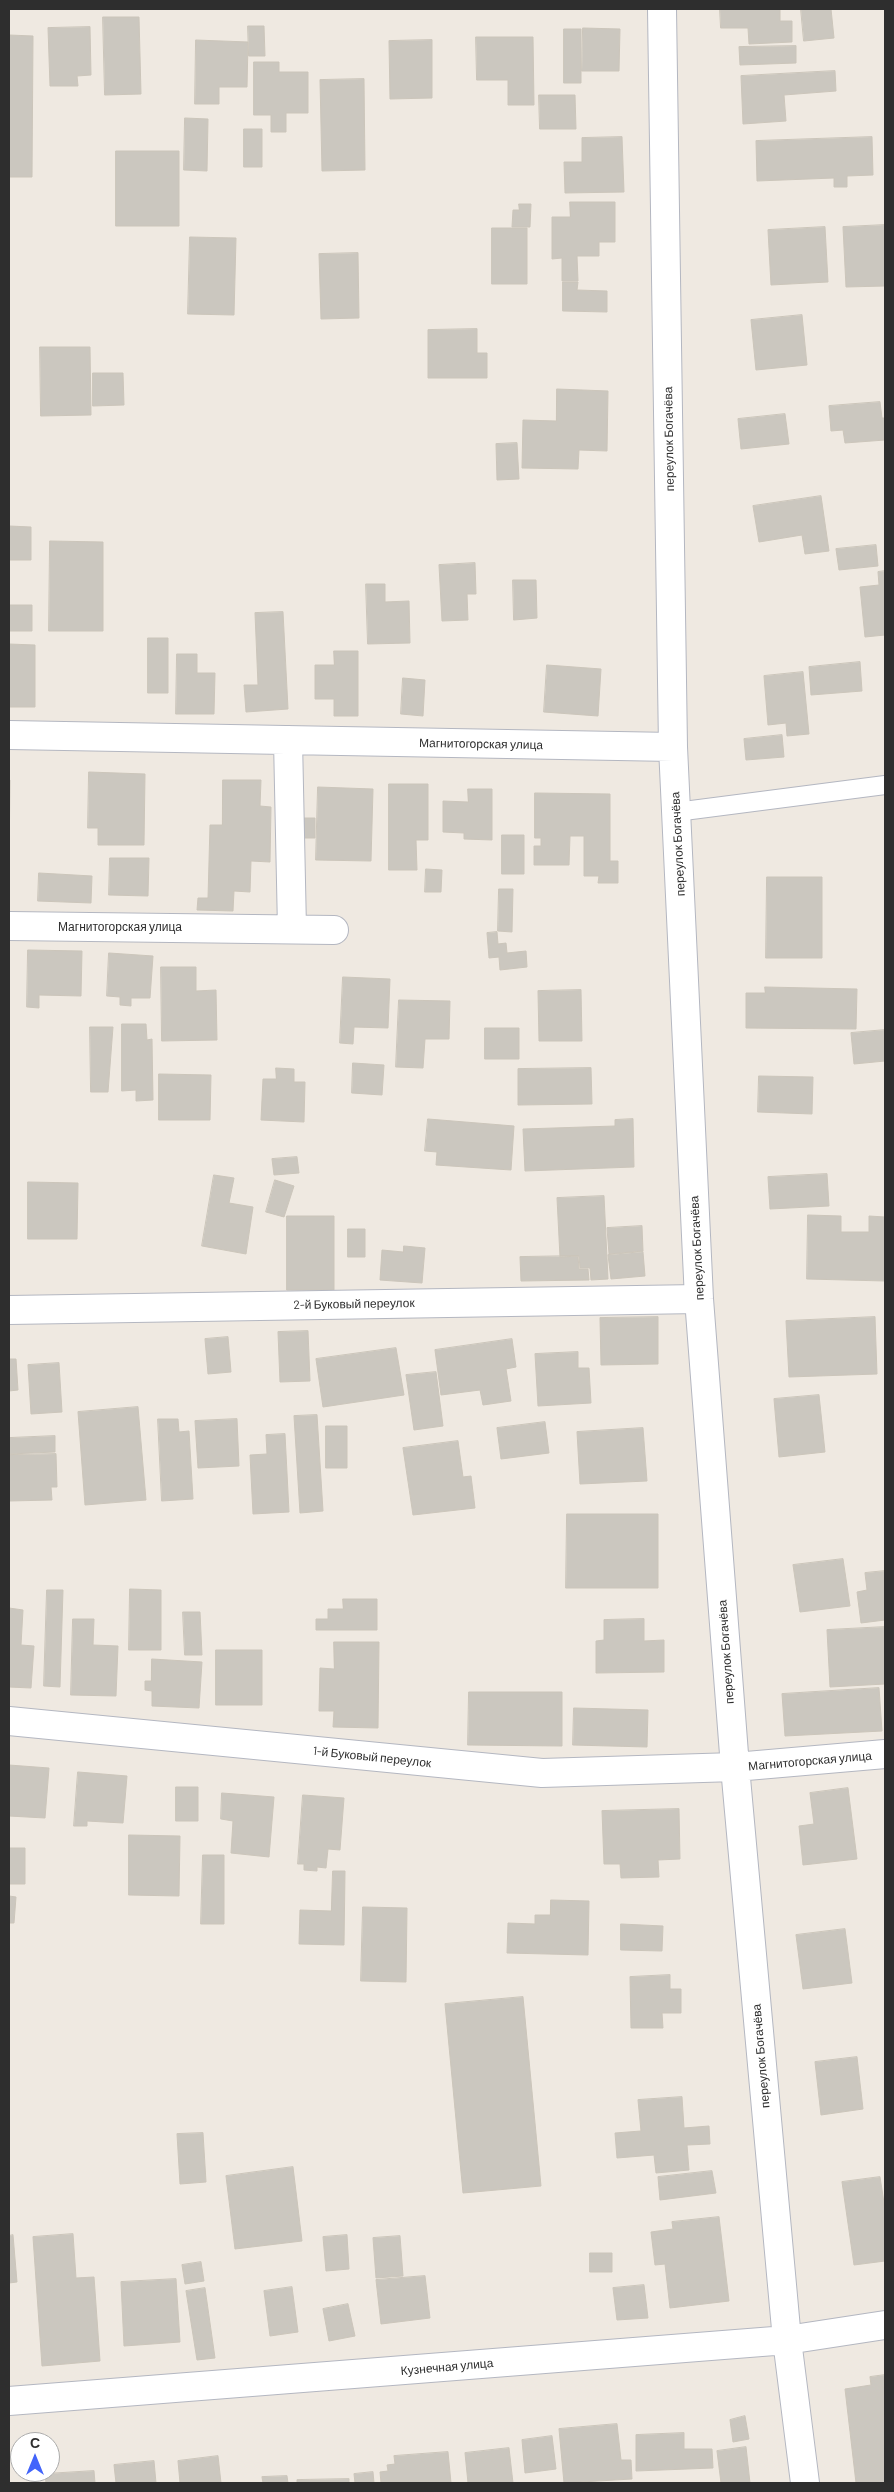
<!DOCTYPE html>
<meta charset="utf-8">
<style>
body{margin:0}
#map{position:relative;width:894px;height:2492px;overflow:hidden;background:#efe9e1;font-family:Barlow,sans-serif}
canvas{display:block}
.frame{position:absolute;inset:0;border:10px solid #2e2e2e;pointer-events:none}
.north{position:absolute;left:10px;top:2432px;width:50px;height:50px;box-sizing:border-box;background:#fff;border:1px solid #ababab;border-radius:50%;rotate:0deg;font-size:14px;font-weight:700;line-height:20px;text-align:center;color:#2e2e2e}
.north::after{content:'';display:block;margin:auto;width:18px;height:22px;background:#4264fb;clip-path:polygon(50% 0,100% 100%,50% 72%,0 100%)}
</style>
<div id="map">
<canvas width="894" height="2492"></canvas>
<div class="frame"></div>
<div class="north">С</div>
</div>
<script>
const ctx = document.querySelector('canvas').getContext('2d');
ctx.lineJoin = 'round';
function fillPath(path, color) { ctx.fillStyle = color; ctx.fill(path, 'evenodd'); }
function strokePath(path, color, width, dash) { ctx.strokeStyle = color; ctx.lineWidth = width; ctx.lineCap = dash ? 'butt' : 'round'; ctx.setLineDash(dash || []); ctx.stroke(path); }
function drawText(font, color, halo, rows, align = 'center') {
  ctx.font = font + ' Barlow,sans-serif'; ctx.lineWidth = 5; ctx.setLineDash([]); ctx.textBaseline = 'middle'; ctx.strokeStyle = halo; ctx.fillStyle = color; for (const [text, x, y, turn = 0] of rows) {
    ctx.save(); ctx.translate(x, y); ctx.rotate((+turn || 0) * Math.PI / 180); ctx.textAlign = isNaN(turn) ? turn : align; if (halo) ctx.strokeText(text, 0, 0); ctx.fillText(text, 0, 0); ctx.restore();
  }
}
const building = new Path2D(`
 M720 9H780V21H792V42L749 44 748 28H721Z
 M801 9H831L834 38 804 41Z
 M103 17H139L141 94 105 95Z
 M248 26H264L265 56H249Z
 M90 27 91 75 77 76 78 86H50L48 28Z
 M583 28 620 29 619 71H582Z
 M564 29H581V83H564Z
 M9 35 33 36 32 177H9Z
 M476 37H533L534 105H508V80H477Z
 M196 40 248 42 247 87H219V104H195Z
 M432 40V98L390 99 389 41Z
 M796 46V63L740 65 739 47Z
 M254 62H279V72H308V113H286V132H271V115H254Z
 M835 71 836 91 784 95 786 121 743 124 741 76Z
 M364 79 365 170 322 171 320 80Z
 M539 95H575L576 129H540Z
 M185 118 208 119 207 171 184 170Z
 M244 129H262V167H244Z
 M622 137 624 192 565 193 564 162H582V138Z
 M872 137 873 175 847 176V187H834V178L757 181 756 141Z
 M116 151H179V226H116Z
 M570 202H615V242H599V256H577L578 281H562V258L552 259V217H570Z
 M519 204H531L530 227H512L513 210H519Z
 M885 225V286L846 287 843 227Z
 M825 227 828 282 771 285 768 230Z
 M492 228H527V284H492Z
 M190 237 236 238 234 315 188 314Z
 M358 253 359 318 321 319 319 254Z
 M563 282H578L577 290 607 291V312L563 311Z
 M802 315 807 365 756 370 751 320Z
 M477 329V353H487V378H428V330Z
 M40 347H90L91 415 41 416Z
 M93 373H123L124 405 93 406Z
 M557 389 608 391 607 451 579 450 578 469 522 468 523 420 556 421Z
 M880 402 882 418H885V440L845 443 843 430 831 431 829 406Z
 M785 414 789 444 741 449 738 419Z
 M517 443 519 479 497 480 496 444Z
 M821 496 829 551 805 554 802 535 759 542 753 506Z
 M9 526 31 527V560H9Z
 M50 541 103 542V631H49Z
 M876 545 878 566 839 570 836 549Z
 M475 563 476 594H467L468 620 442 621 439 565Z
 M885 571V635L865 637 860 587 879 585 878 572Z
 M513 580H536L537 618 514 620Z
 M366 584H385V602L409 601 410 643 368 644Z
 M9 605H32V631H9Z
 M283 612 288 709 246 712 244 685H258L255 613Z
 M148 638H168V693H148Z
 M9 644 35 645V707H9Z
 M334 651H358V716H334V699H315V665H334Z
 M177 654H197V673H215L214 714H176Z
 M860 662 862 691 811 695 809 667Z
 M547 665 601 669 598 716 544 712Z
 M803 672 809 734 787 736 786 723 768 725 764 676Z
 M403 678 425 680 423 716 401 714Z
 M782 735 784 757 746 760 744 739Z
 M89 772 145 774 144 845H98V828H88Z
 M9 780H10L9 861Z
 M223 780H261L260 806 271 807 270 862 251 861 250 892 234 891 233 911 197 910 198 898H208L210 825H222Z
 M389 784H428V840H416L417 870H389Z
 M318 787 373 789 371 861 316 860Z
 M468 789H492V840L464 839V833L443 832V801L468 802Z
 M535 793 610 794V861H618V883H598L599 876H584V836H570L569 865H534V846H541V838H535Z
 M298 818H315V838H298Z
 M502 835H524V874H502Z
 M110 858H149L148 896 109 895Z
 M426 869 442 870 441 892H425Z
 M39 873 92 876 91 903 38 901Z
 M767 877H822V958H766Z
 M499 889H513L512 932 498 931Z
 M497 932 498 944 506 943 507 953 526 951 527 967 500 970 499 957 489 958 487 933Z
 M28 950 82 951 81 996 39 995V1008L27 1007Z
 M109 953 153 956 150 998H131V1006L120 1005V997L107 996Z
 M161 967H196V991L216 990 217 1040 162 1041Z
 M343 977 390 979 388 1028 354 1027 353 1044 340 1043Z
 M765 987 857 989 856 1029 746 1028V993H765Z
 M581 990 582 1041H539L538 991Z
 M399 1000 450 1001 449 1039H425L423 1068 396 1067Z
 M122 1024H146L147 1040 152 1039 153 1100 136 1101V1090L122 1091Z
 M90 1027H113L108 1092H91Z
 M485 1028H519V1059H485Z
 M885 1030V1061L854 1064 851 1033Z
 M353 1063 384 1065 382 1095 352 1093Z
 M276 1068 294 1069V1082H305L304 1122 261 1120 263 1079H276Z
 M591 1068 592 1104 518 1105V1069Z
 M159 1074 211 1075 210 1120H159Z
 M759 1076 813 1077 812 1114 758 1112Z
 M428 1119 514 1126 511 1170 436 1165 437 1152 425 1151Z
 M633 1119 634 1167 525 1171 523 1129 615 1126V1120Z
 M297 1157 299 1173 274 1175 272 1159Z
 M827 1174 829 1206 770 1209 768 1177Z
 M214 1175 234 1178 229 1203 253 1207 246 1254 202 1246Z
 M275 1180 294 1186 284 1217 266 1212Z
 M28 1182 78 1183 77 1239H28Z
 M604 1196 608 1279 591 1280 590 1268H580L579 1256 560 1257 557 1198Z
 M808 1215 841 1216V1232H869V1216L885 1217V1281L807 1279Z
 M287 1216H334V1290H287Z
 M642 1226 643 1251 609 1254 607 1228Z
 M348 1229H365V1257H348Z
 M404 1246 425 1248 422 1283 380 1280 382 1250 403 1252Z
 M643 1252 645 1276 611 1279 608 1255Z
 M578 1256 579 1269H588L589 1280 521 1281 520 1257Z
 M658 1317V1364L601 1365 600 1318Z
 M875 1317 877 1374 789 1377 786 1321Z
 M308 1331 310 1381 280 1382 278 1332Z
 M228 1337 231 1372 208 1374 205 1339Z
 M512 1339 516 1367 506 1369 511 1401 483 1405 480 1390 441 1395 435 1350Z
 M396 1348 404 1395 323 1407 316 1359Z
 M578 1352V1368H589L591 1403 538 1406 535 1354Z
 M9 1359H16L18 1390 9 1391Z
 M59 1363 62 1412 31 1414 28 1365Z
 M436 1372 443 1426 414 1430 406 1375Z
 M819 1395 825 1452 779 1457 774 1399Z
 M138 1407 146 1500 85 1505 78 1412Z
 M317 1415 323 1511 300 1513 294 1416Z
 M158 1419H178L179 1432 189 1431 193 1499 162 1501Z
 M237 1419 239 1466 198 1468 195 1421Z
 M545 1422 549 1453 501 1459 497 1428Z
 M326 1426H347V1468H326Z
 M643 1428 647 1481 580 1484 577 1432Z
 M285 1434 289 1512 253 1514 250 1455 267 1454 266 1435Z
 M55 1436V1452L9 1454V1438Z
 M458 1441 463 1477 471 1476 475 1508 413 1515 403 1448Z
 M56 1454 57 1487H51L52 1500 9 1501V1455Z
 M567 1514H658V1588H566Z
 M843 1559 850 1606 800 1612 793 1565Z
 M885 1571V1620L861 1623 857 1592 867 1590 865 1573Z
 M130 1589 161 1590V1650H129Z
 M47 1590H63L60 1687 44 1686Z
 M343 1599H377V1630H316V1619H328V1609H343Z
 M9 1608 23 1610 21 1645 34 1646 31 1688 9 1687Z
 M183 1612H200L202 1655H185Z
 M73 1619H94L93 1645 118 1646 116 1696 71 1695Z
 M644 1619V1641L664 1640V1672L596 1673V1641L604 1640V1620Z
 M885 1627V1684L830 1687 827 1630Z
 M334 1642H379L378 1728 333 1727 334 1711H319L320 1668 334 1669Z
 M216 1650H262V1705H216Z
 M152 1659 202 1662 199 1708 152 1706V1691L145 1690V1681H151Z
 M879 1688 882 1731 785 1736 782 1694Z
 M469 1692H562V1746L468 1745Z
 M574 1708 648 1710 647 1747 573 1745Z
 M9 1765 49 1768 45 1818 9 1816Z
 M78 1772 127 1776 123 1823 87 1821V1826H74Z
 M176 1787H198V1821H176Z
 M848 1788 857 1859 803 1865 799 1826 814 1824 810 1793Z
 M222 1793 274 1797 269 1857 231 1853 233 1821 221 1819Z
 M303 1795 344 1798 340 1850 328 1849 326 1868 317 1867V1871L304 1870V1864H298Z
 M679 1809 680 1859 658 1860 659 1877 621 1878 620 1864H604L602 1811Z
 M129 1835 180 1836 179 1896 129 1895Z
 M9 1848H25V1884H9Z
 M203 1855H224V1924H201Z
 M333 1871H345L344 1945 299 1944 300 1910 331 1911Z
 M9 1896 16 1897 14 1923H9Z
 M551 1900 589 1901 588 1955 507 1953 508 1923 535 1924V1915H550Z
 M363 1907 407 1908 406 1982 361 1981Z
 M621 1924 663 1926 662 1951 621 1950Z
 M845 1929 852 1983 803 1989 796 1935Z
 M670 1975V1989H681V2013H662L663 2028H631L630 1977Z
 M523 1997 541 2186 463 2193 445 2004Z
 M857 2057 863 2109 821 2115 815 2062Z
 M682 2097 684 2128 709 2126 710 2144 687 2145 689 2170 656 2173 654 2155 617 2158 615 2133 641 2131 638 2100Z
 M203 2133 206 2182 180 2184 177 2134Z
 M293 2167 302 2241 235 2249 226 2176Z
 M712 2171 716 2193 660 2200 658 2177Z
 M880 2177 885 2209V2261L854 2265 842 2182Z
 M719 2217 729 2301 670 2308 665 2264 655 2265 651 2232 673 2229 672 2222Z
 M73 2234 76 2278 94 2277 100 2361 42 2366 33 2237Z
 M13 2235 17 2282 9 2283V2236Z
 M347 2235 349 2269 326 2271 323 2237Z
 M400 2236 403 2276 376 2278 373 2238Z
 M590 2253H612V2272H590Z
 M201 2262 204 2281 185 2284 182 2265Z
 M425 2276 430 2318 381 2324 376 2280Z
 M176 2279 180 2342 124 2346 121 2282Z
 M644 2285 648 2318 617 2320 613 2288Z
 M292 2287 298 2332 270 2336 264 2291Z
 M205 2288 215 2358 197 2360 186 2291Z
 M348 2304 355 2336 329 2341 323 2309Z
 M885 2375V2483H856L845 2389 871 2385 870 2377Z
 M745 2416 749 2439 733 2442 730 2420Z
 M617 2424 621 2460H631L632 2479 564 2483 559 2429Z
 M684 2433V2449H712L713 2468 636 2471V2435Z
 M552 2436 556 2469 525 2473 522 2440Z
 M746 2447 750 2483H721L717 2451Z
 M509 2448 513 2483H468L465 2453Z
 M448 2452 451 2483H381L380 2472 388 2471 387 2465 395 2464 394 2456Z
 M218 2456 221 2483H180L178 2461Z
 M154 2461 156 2483H116L114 2465Z
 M94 2471 95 2483H46L45 2474Z
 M373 2472 374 2483H355L354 2474Z
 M287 2476 288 2483H263L262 2477Z
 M349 2479V2483H297V2480Z`);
const lane = new Path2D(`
 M676 812 885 785`);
const street = new Path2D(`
 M662 9 673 747 699 1299 735 1767 787 2340 805 2483
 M9 735 673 747
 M288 740 292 929
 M9 926 334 930
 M9 1310 699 1299
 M9 1721 542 1773 735 1767 885 1754
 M9 2401 787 2340 885 2325`);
const streetNames = [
 ["переулок Богачёва",669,439,-91],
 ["Магнитогорская улица",481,744,1],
 ["переулок Богачёва",678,844,-93],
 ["Магнитогорская улица",120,927],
 ["переулок Богачёва",697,1248,-93],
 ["2-й Буковый переулок",354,1304,-1],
 ["переулок Богачёва",726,1652,-94],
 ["1-й Буковый переулок",372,1757,6],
 ["Магнитогорская улица",810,1761,-5],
 ["переулок Богачёва",761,2056,-95],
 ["Кузнечная улица",447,2367,-5]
];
fillPath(building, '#cbc7bf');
strokePath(building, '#cbc5ba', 1);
strokePath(lane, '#b4b7c1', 20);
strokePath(street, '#b4b7c1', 30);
strokePath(lane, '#fff', 18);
strokePath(street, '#fff', 28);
drawText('12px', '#2e2e2e', '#fff', streetNames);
</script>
